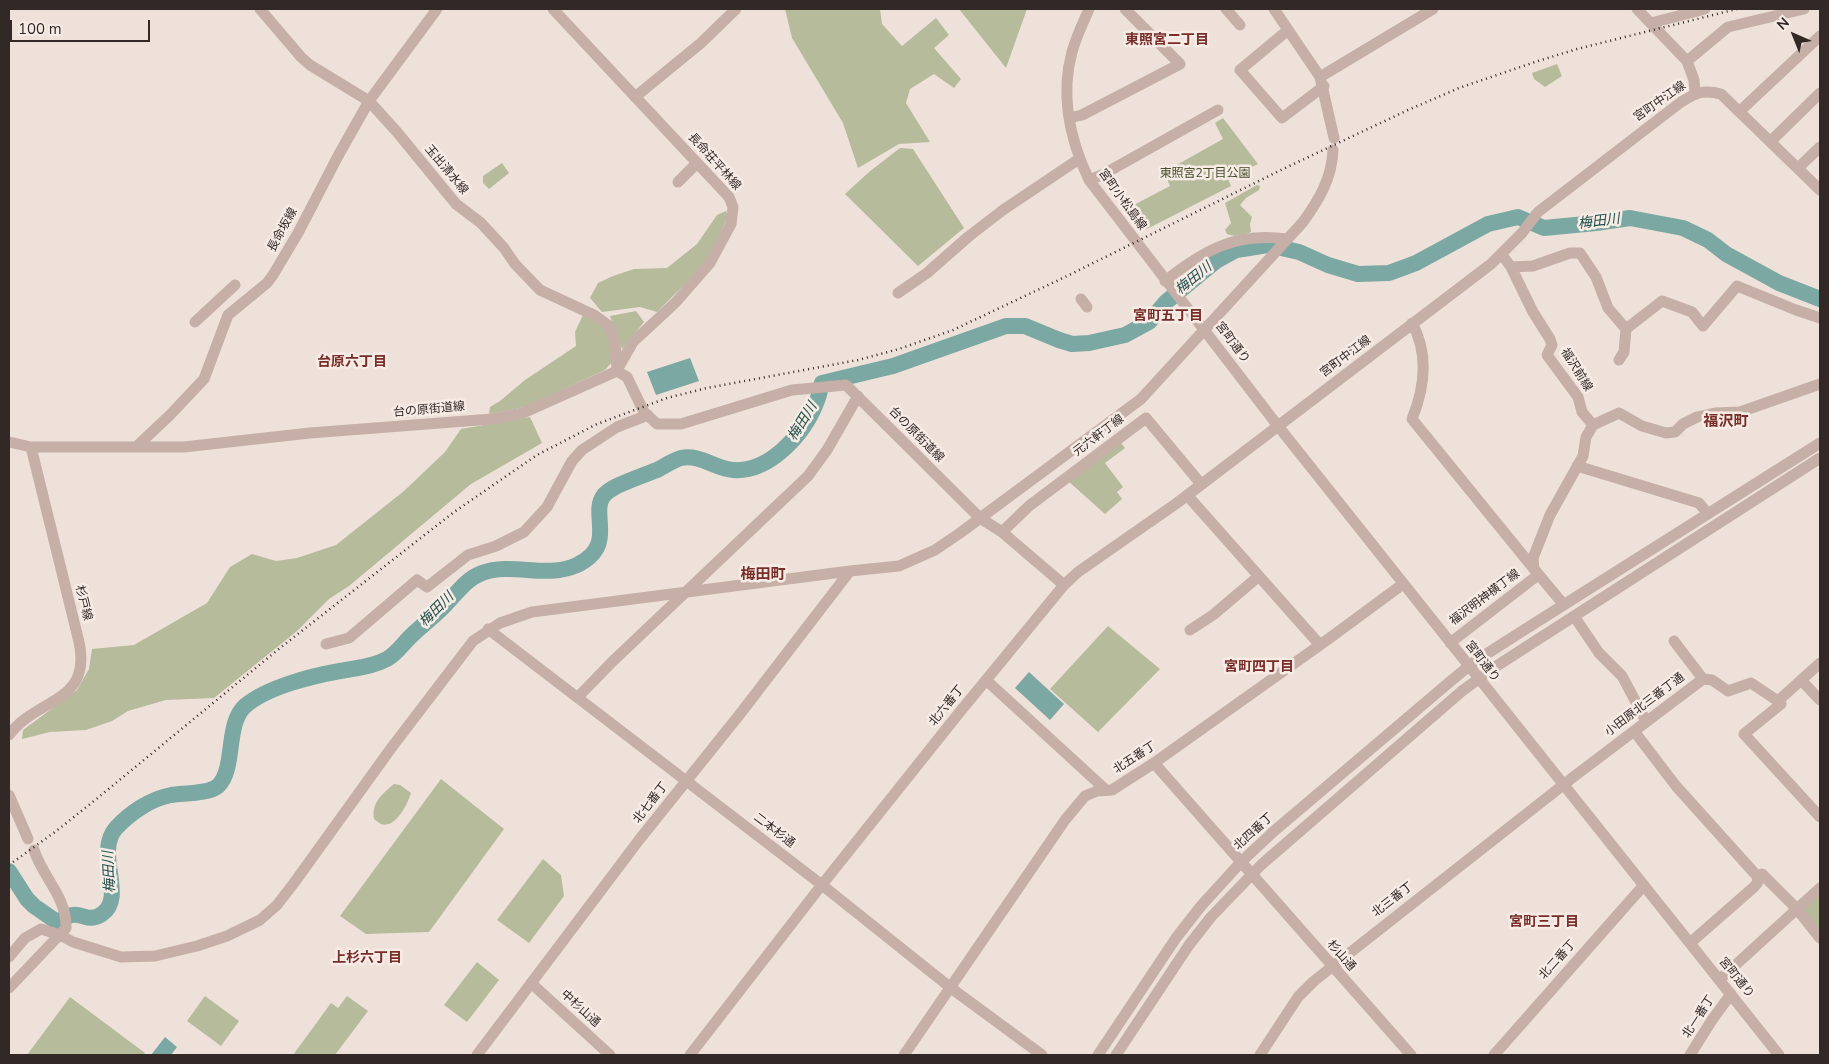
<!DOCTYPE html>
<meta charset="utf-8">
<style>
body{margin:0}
#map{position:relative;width:1829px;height:1064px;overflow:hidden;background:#eee1d9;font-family:"Nunito Sans",sans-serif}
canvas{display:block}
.frame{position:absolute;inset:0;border:10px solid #322826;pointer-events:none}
.north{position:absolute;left:1769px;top:10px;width:50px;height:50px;-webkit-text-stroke:4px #f6ebe5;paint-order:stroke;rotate:316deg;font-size:14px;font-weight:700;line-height:20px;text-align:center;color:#322826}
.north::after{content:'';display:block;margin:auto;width:18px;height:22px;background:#322826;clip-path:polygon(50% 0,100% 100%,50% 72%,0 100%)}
.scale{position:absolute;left:10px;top:20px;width:140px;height:22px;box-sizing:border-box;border:2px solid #322826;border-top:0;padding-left:6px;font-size:15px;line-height:18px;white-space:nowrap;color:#322826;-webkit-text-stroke:4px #f6ebe5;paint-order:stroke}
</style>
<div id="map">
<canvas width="1829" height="1064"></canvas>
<div class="frame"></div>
<div class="north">N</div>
<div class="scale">100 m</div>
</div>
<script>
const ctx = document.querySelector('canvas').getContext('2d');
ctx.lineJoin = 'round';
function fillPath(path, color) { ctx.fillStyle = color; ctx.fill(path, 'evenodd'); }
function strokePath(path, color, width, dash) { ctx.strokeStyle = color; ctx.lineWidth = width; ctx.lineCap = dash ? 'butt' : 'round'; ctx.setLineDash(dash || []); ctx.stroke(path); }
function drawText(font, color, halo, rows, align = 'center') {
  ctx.font = font + ' "Nunito Sans","Noto Sans JP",sans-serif'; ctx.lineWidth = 5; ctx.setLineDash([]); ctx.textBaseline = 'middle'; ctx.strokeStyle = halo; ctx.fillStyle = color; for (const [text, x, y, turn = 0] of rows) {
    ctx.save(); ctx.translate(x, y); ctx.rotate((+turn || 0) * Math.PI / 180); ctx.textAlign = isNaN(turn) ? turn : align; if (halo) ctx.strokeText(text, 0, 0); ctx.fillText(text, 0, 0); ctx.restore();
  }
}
const green = new Path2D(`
 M785 9H880L882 24 902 46 936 18 949 35 934 48 961 79 954 88 934 74 910 89 906 103 930 142 899 144 858 168 843 123 792 38Z
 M959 9H1027L1006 68Z
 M1557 64 1562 76 1545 87 1534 79 1532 73Z
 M1223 118 1258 164 1228 179 1231 186 1145 230 1128 208 1170 186 1164 172 1223 139 1215 123Z
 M900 148 913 149 964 228 918 266 845 194 869 172Z
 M502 163 509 173 489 189 483 183V176Z
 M1257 185 1260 186 1259 190 1246 198 1240 205 1252 217 1250 224 1251 232C1244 236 1234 237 1227 234L1225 230 1231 223 1225 203Z
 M726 211 728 217 706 263 657 312 640 307 602 312 590 298 598 283 613 276 634 269 667 268 697 244 717 215Z
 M636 311 644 322 622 349 610 316Z
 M583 315C610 328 609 332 613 361L605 370 525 407 489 414 490 407 500 401 525 380 576 346 575 332Z
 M530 417 542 443 471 484 349 586 329 599 297 631 214 698 166 700 128 711 112 721 86 730 50 732 22 739 23 730 77 690 89 669 92 649 134 645 207 603 230 567 252 554 276 561 297 558 336 545 404 491 445 452 461 429Z
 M1119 441 1125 448 1105 463 1123 487 1117 492 1122 499 1105 514 1067 480Z
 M1108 626 1160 669 1098 732 1050 689Z
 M441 779 504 829 429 932 366 934 340 916Z
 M394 784 400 785 411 793C408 803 396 829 381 824 379 823 377 821 374 819 371 803 383 793 394 784Z
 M543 859 561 875 564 896 529 943 497 920Z
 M1820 892V934L1800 910Z
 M477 962 499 980 467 1022 444 1005Z
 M205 996 239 1021 221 1046 187 1021Z
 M347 996 368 1011 335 1055H293L331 1003 338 1008Z
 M70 997 145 1053 143 1055H27Z`);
const water = new Path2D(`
 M690 358 699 381 656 395 647 372Z
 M1029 672 1064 704 1050 720 1015 688Z
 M165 1037 177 1047 171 1055H151Z`);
const stream = new Path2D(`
 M55 927 57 922`);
const river = new Path2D(`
 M9 871 27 899 34 906 57 922C62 920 67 916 72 915 83 913 89 923 102 914 127 897 94 853 116 828 130 813 150 799 171 795 183 793 209 794 218 786 236 769 225 724 245 706 267 687 312 676 340 671 356 668 372 667 387 659 396 654 403 644 410 637 422 625 435 616 446 604 458 592 466 579 482 573 513 562 546 579 577 565 618 545 589 514 604 495 607 492 613 488 617 486 630 480 644 475 657 470 665 466 673 460 681 458 700 454 716 469 733 470 769 473 804 434 816 403 819 397 820 389 822 383L893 366 1006 326H1025L1059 340 1072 344 1089 343 1125 335 1149 322 1166 302 1216 261 1236 250 1268 245 1299 252 1328 265 1358 274 1389 273 1416 263 1488 224 1518 217 1544 228 1596 223 1630 218 1683 228 1708 240 1726 254 1779 283 1820 299`);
const minor = new Path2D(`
 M260 9 301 57 310 65 369 101 397 132 456 204 481 223 504 248 515 264 540 290 594 315 608 325 615 341 617 371
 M553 9 729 197 733 207 731 224 710 263 676 302 633 342 617 370
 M1089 9C1083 23 1076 37 1072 52 1060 96 1070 140 1089 180L1278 426 1779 1055
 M1226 9 1240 25
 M1274 9 1320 77 1334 138
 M1637 9 1687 61 1694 80 1695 94
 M1651 23 1705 9
 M1288 30 1240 70 1282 118 1324 86
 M1687 61 1728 27 1804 9
 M1320 77 1433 9
 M635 97 701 43 736 9
 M1740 111 1820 36
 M1069 118 1082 115 1180 64 1125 9
 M1771 141 1820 93
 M1798 168 1820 147
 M1089 180 1102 175 1218 110
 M678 182 697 163
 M1502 255 1511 267 1533 312 1550 339 1552 345 1547 355 1578 397 1582 412 1593 425 1586 437 1583 456 1550 515 1533 558 1534 569 1564 605
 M1511 267 1533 266 1570 253H1580L1596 277 1608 308 1626 329 1624 352 1619 360
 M1165 281C1204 250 1236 232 1287 239
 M898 293 927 273 968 237 1003 210 1079 159
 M1081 299 1087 307
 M195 322 235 285
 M1412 323C1429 354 1425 387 1412 419L1534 569
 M1626 329 1662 301 1692 312 1703 326 1737 286 1796 310 1820 318
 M1593 425 1619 413 1642 426 1666 433 1675 432 1683 424 1697 417 1715 413 1740 412 1820 384
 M9 442 31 447H184L310 433 492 419 523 413 617 371 627 377 644 412 657 424H681L792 390 846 385 980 518 1002 532 1064 585
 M136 447 170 415 204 379 228 315 267 283 273 275 298 233 338 156 369 101 437 9
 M1577 466 1699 503 1708 514
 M1187 495 1320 645
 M1002 532 1029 506 1146 418 1201 484
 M1574 616 1599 653 1622 676 1646 721
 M488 629 822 885 951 988 1042 1055
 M1190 630 1213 615 1259 576
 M1674 641 1703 679
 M1450 643 1538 575
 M326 644 349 638 417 580 427 587 468 555 496 546 524 532 547 507 572 461 582 450 617 427 648 415
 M986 680 1106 790
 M1801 680 1820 700
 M578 697 612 662 808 476 827 450 858 396
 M1778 701 1781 704 1744 734 1820 817
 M1778 701 1820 663
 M1634 731 1676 786 1757 876 1758 882 1754 887 1690 943
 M9 735C37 697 92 704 79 642L31 447
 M1154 763 1411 1055
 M9 795 28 839
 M1757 876 1762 874 1797 909 1820 938
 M9 957 25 938 41 929 60 935 73 942 121 957 155 956 197 946 227 936 260 920 277 905 294 883 392 747 473 641 500 623 532 612 850 571 899 566 935 550 960 533 1141 399 1303 222C1319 200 1332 178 1333 150
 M1719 980 1820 888
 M531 983 610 1055
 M9 988 66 928C67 897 43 878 34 850
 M477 1055 639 840 740 714 850 571
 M690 1055 817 891 959 713 1064 585 1078 572 1177 503 1491 264 1522 233 1538 212 1681 102C1696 93 1703 89 1721 94L1820 190
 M904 1055 1065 820 1085 796 1097 791 1112 790 1154 763 1327 640 1403 584
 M1098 1055 1176 938 1201 906 1241 862 1273 832 1452 680 1474 662 1524 630 1820 443
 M1116 1055 1189 945 1211 917 1261 865 1462 691 1495 667 1820 458
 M1260 1055 1298 997 1314 981 1572 778 1703 679 1712 680 1728 691 1751 683 1778 701
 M1494 1055 1644 885
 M1690 1055 1712 1020 1731 994`);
const rail = new Path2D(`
 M9 865 55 832 94 801 280 648 454 512 537 455 597 424 667 398 707 388 858 360 899 349 953 330 1065 277 1283 169 1408 110 1459 88 1535 62 1577 49 1737 9`);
const streetNames = [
 ["宮町中江線",1660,102,-35],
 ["長命荘平林線",714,162,48],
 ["玉出清水線",446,170,50],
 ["宮町小松島線",1122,200,54],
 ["長命坂線",283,230,-61],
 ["宮町通り",1232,343,53],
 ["宮町中江線",1346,357,-37],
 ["福沢前線",1576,370,58],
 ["台の原街道線",429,410,-5],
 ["台の原街道線",916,435,45],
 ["元六軒丁線",1099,436,-37],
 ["福沢明神横丁線",1485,598,-37],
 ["杉戸線",83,603,76],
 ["宮町通り",1482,662,52],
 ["小田原北三番丁通",1645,705,-37],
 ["北六番丁",947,706,-51],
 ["北五番丁",1135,758,-33],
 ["北七番丁",651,803,-52],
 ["二本杉通",774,831,37],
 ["北四番丁",1254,832,-42],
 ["北三番丁",1393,900,-38],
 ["杉山通",1341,956,48],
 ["北二番丁",1558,960,-48],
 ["宮町通り",1736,978,51],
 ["中杉山通",580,1009,42],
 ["北一番丁",1699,1017,-57]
];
const parkNames = [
 ["東照宮2丁目公園",1205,174]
];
const neighbourhoodNames = [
 ["東照宮二丁目",1167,41],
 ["宮町五丁目",1168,317],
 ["台原六丁目",352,363],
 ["宮町四丁目",1259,668],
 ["宮町三丁目",1544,923],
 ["上杉六丁目",367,959]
];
const waterNames = [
 ["梅田川",1599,222,-7],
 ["梅田川",1194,279,-39],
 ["梅田川",803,422,-58],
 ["梅田川",437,610,-45],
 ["梅田川",110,872,-93]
];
const quarterNames = [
 ["福沢町",1726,422],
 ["梅田町",763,575]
];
fillPath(green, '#b6bb9b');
fillPath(water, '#7ba8a2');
strokePath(stream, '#7ba8a2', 2.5);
strokePath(river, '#7ba8a2', 16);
strokePath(minor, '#c5afa7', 11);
strokePath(rail, '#322826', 2.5, [1, 4]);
drawText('12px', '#322826', '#f6ebe5', streetNames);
drawText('12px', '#474d2d', '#f6ebe5', parkNames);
drawText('bold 14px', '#782d28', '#f6ebe5', neighbourhoodNames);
drawText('italic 14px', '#214f4a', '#f6ebe5', waterNames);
drawText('bold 15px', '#782d28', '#f6ebe5', quarterNames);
</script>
